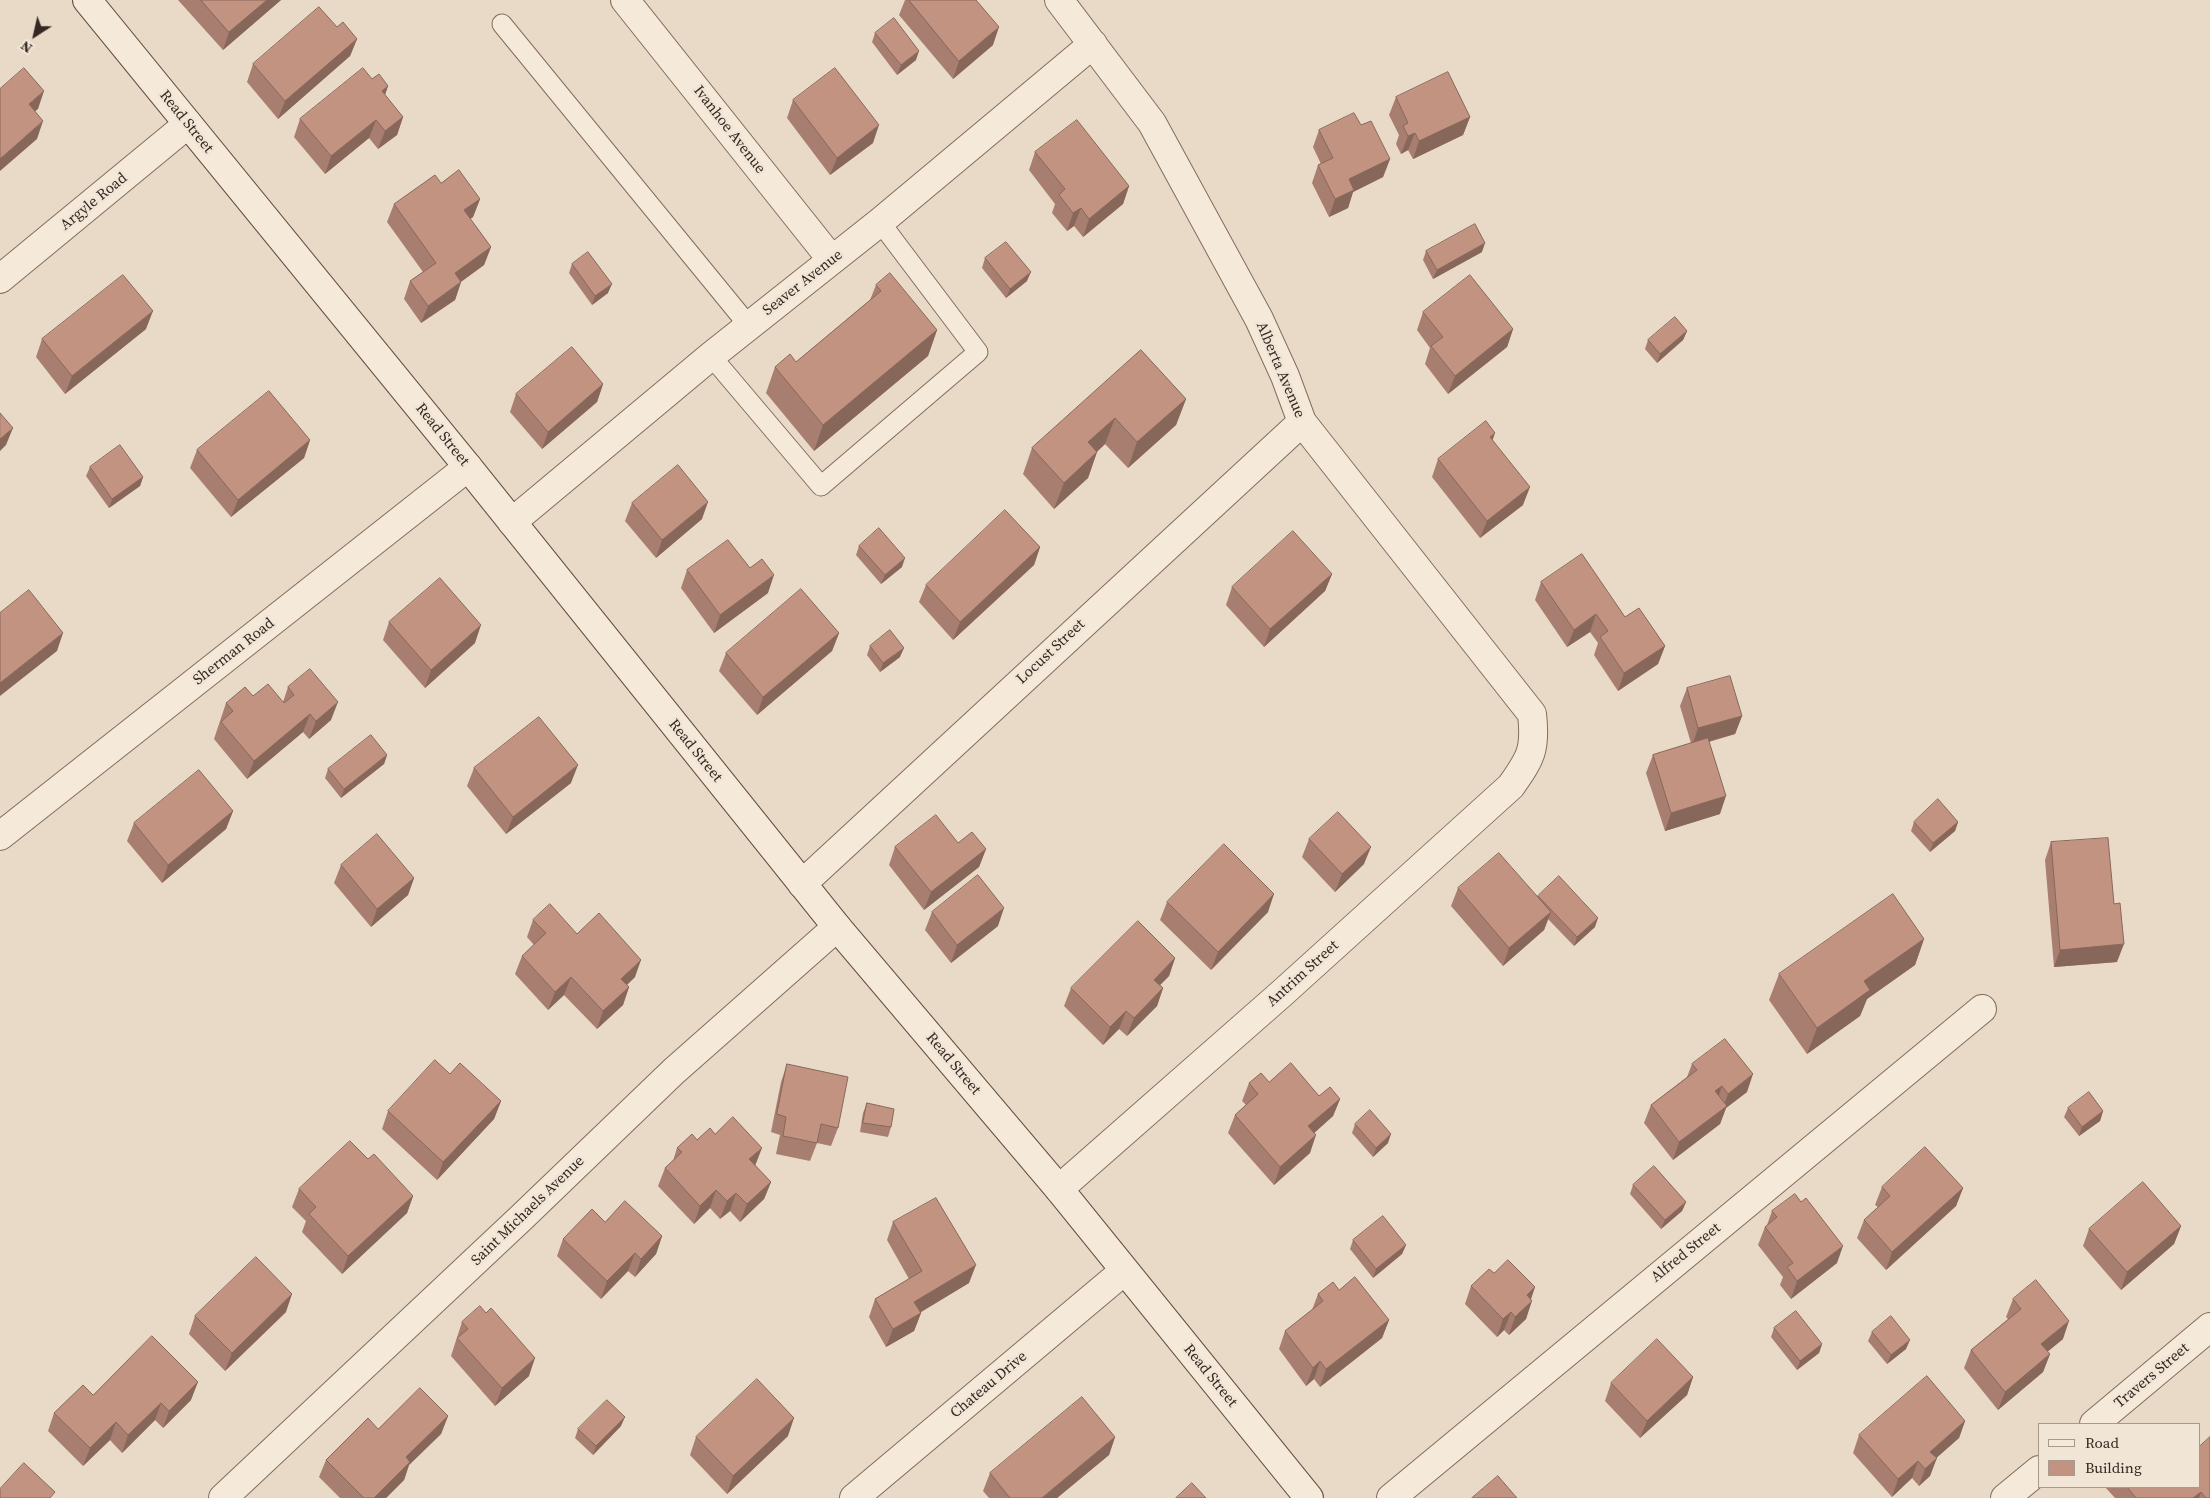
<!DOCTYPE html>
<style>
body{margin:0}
#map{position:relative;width:2210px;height:1498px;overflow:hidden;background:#e9dac7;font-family:"Source Serif 4",serif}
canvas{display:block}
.legend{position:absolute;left:2038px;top:1423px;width:162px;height:65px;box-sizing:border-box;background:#f1e5d6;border:1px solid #a6998e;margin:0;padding:6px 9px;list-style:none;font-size:15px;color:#352721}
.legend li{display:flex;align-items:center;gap:10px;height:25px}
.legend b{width:25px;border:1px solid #a6998e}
.north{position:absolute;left:10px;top:10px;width:50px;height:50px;-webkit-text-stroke:4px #f1e5d6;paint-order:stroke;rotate:215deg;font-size:14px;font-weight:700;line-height:20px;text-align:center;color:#352721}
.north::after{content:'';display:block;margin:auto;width:18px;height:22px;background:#352721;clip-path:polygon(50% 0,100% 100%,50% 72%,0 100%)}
</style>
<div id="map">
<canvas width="2210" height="1498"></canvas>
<ul class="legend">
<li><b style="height:6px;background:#f5e9da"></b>Road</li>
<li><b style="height:14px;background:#c39382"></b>Building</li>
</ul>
<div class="north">N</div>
</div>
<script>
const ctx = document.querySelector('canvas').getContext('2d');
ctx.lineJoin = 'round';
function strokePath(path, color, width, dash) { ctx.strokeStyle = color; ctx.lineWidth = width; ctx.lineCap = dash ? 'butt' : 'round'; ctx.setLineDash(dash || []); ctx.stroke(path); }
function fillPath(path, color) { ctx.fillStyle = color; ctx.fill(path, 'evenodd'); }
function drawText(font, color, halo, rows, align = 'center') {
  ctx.font = font + ' "Source Serif 4",serif'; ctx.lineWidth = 5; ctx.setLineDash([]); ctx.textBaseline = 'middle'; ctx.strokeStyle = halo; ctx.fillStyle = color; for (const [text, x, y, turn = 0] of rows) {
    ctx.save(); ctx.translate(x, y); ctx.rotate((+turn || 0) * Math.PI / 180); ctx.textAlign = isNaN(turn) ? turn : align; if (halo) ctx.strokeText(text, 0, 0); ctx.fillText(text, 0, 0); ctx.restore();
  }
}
const lane = new Path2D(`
 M502 24 749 326
 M711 356 821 486 978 352 880 222`);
const street = new Path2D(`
 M625 0 832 260
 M1059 0 1152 123 1259 319 1285 376 1302 422 1532 714C1536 749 1531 758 1511 786L1280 995 1059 1189
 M0 279 188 124
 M512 522 711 356 880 222 1093 44
 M0 836 468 467
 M802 884 1302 422
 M2094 1424 2210 1327
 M223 1498 521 1218 674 1071 837 927
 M854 1498 1124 1271
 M1391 1498 1982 1009
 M2005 1498 2039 1470`);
const secondary = new Path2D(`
 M87 0 468 467 837 927 1059 1189 1309 1498`);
const wall = new Path2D(`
 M178 0H281L223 50Z
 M905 0H976L993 45 953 79 899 15Z
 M337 27 357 39 350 56 278 119 247 82 253 64Z
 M875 33 916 60 897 75 872 42Z
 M372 79 388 86 385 95 403 117 397 135 378 149 369 138 325 174 294 137 300 119Z
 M1396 97 1470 117 1463 135 1413 159 1408 150 1401 154 1396 144 1399 135 1389 115Z
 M793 100 873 143 830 175 787 118Z
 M1361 125 1390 159 1383 177 1353 192 1348 208 1329 217 1312 183 1318 165 1321 164 1313 147 1319 130Z
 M1035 152 1129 186 1123 204 1083 237 1074 226 1067 231 1052 213 1055 204 1029 170Z
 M441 183 480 199 473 217 470 219 491 247 484 265 461 282 455 300 421 323 404 299 410 281 423 272 387 222 394 204Z
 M1426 251 1482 252 1433 279 1423 260Z
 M985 258 1027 281 1006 298 982 268Z
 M572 264 608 293 592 305 569 273Z
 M876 285 937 330 928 356 814 451 766 393 775 367 796 362 870 300Z
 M1423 312 1513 329 1507 347 1448 394 1425 364 1430 348 1417 330Z
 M146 329 65 394 36 357 42 339Z
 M1687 331 1683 340 1657 363 1645 349 1648 340Z
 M1141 350 1186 399 1176 425 1128 468 1105 444 1097 452 1088 478 1054 509 1023 474 1032 448Z
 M603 384 597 402 542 449 510 412 516 394Z
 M310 440 304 458 231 517 190 468 197 450Z
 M1492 441 1523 505 1480 538 1432 477 1438 459Z
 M90 467 143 477 140 486 109 508 86 476Z
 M632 503 702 519 656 558 625 521Z
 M859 546 902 567 881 584 856 555Z
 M1040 547 1034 565 953 640 919 602 926 585Z
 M687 570 768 593 714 633 681 588Z
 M1332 574 1325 591 1264 647 1226 605 1232 587Z
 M1541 582 1625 617 1665 646 1658 664 1618 691 1594 655 1598 643 1590 632 1567 647 1535 600Z
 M389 622 475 643 425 688 383 640Z
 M839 633 832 651 757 715 719 671 726 653Z
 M870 646 900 657 880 672 867 655Z
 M288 687 331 720 309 739 303 732 247 779 214 739 226 703 253 696 283 702Z
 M1687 688 1742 716 1735 734 1709 742 1720 814 1665 831 1646 773 1653 755 1691 743 1680 706Z
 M387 755 384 764 341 798 325 778 328 769Z
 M474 768 571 783 506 834 467 786Z
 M233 811 226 829 162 883 127 841 134 823Z
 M1914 822H1958L1955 831 1930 852 1911 831Z
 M1309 839 1364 864 1335 892 1302 857Z
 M2051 842 2114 904 2117 962 2054 967 2045 860Z
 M958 843 986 849 979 867 924 910 889 865 895 847Z
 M341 865 414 878 408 895 371 927 334 883Z
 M1458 888 1538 897V896L1595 927 1574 946 1548 919 1544 930 1503 966 1451 906Z
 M1167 902 1268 912 1211 970 1160 920Z
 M932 912 998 926 951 963 925 930Z
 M533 920 577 934 635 977 627 985 629 987 623 1005 597 1029 564 995 548 1010 515 974 522 956 534 945 527 937Z
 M1924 939 1915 965 1867 999 1860 1016 1807 1054 1769 1000 1779 974Z
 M1175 958 1169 976 1160 985 1163 988 1157 1006 1127 1036 1119 1029 1103 1045 1064 1006 1071 988Z
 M787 1064 838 1128 831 1146 817 1143 810 1161 776 1154 780 1135 771 1132 781 1082Z
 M1692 1064 1747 1092 1726 1108 1720 1124 1673 1160 1644 1123 1651 1105 1687 1077Z
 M450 1074 501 1101 494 1119 437 1180 382 1129 388 1111Z
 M1269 1082 1319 1096 1340 1099 1333 1116 1314 1133 1310 1153 1274 1185 1228 1133 1235 1115 1246 1105 1242 1101 1249 1083Z
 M867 1103 891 1127 888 1137 860 1132 863 1113Z
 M2068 1108 2103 1111 2100 1121 2079 1136 2064 1117Z
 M1355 1124 1388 1143 1373 1157 1352 1133Z
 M715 1134 755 1165 771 1182 764 1199 740 1222 730 1211 720 1219 710 1208 694 1224 658 1186 665 1168 673 1161 677 1148 697 1140Z
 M368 1159 413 1196 407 1213 342 1274 302 1232 306 1221 292 1207 299 1189Z
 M1633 1185 1686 1202 1682 1211 1661 1229 1630 1194Z
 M1882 1187 1963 1188 1956 1206 1886 1270 1857 1238 1864 1220 1878 1207 1875 1205Z
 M1772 1211 1837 1263 1791 1299 1780 1285 1783 1277 1758 1245 1765 1227 1767 1225Z
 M605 1222 662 1236 656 1254 635 1277 628 1271 601 1299 557 1256 563 1239Z
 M893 1222 969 1283 920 1312 921 1313 914 1331 886 1347 869 1317 875 1299 909 1279 887 1240Z
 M2181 1226 2174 1244 2121 1290 2083 1246 2089 1229Z
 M1353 1240 1406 1245 1402 1254 1373 1278 1350 1249Z
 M1494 1273 1535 1287 1531 1299 1526 1319 1509 1335 1504 1330 1497 1337 1465 1304 1471 1286Z
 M1339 1290 1389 1320 1382 1338 1320 1387 1314 1379 1306 1386 1279 1349 1285 1331 1312 1310 1318 1294Z
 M2013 1299 2063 1339 2047 1352 2050 1354 2043 1372 1998 1410 1964 1368 1971 1350 2008 1319 2006 1317Z
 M286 1312 225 1371 189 1334 195 1316Z
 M462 1322 529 1376 495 1406 451 1356Z
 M1774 1328 1822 1344 1819 1353 1797 1370 1771 1337Z
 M1872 1332 1906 1349 1887 1364 1868 1341Z
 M1693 1377 1687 1395 1640 1438 1605 1401 1611 1383Z
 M93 1395 191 1400 163 1428 155 1420 122 1453 110 1440 83 1466 48 1431 54 1413Z
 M448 1416 441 1434 409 1465 404 1480 386 1498H340L319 1477 326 1460 378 1429Z
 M1965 1421 1959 1438 1936 1458 1930 1476 1919 1486 1912 1478 1892 1497 1853 1453 1859 1435Z
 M621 1426 593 1455 575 1438 578 1429Z
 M788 1436 727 1494 690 1455 696 1437Z
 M1115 1437 1109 1455 1057 1498H989L983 1491 990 1473Z
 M2105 1487H2199L2210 1498H2115Z`);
const shadedWall = new Path2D(`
 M267 0H281L223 50 229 32Z
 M999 27 993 45 953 79 959 61Z
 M357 39 350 56 278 119 285 101Z
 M919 51 916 60 897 75 901 65Z
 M388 86 382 103V91Z
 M44 91 38 109 22 122 29 104Z
 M403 117 397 135 378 149 385 131Z
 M1470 117 1463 135 1413 159 1419 141Z
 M376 120 369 138 325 174 331 156Z
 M43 121 37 139 0 171V159Z
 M879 125 873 143 830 175 837 158Z
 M1415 133 1408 150 1401 154 1408 136Z
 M1390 159 1383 177 1353 192 1348 208 1329 217 1335 199 1349 179Z
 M1129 186 1123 204 1083 237 1089 219Z
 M480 199 473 217 458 228 464 210Z
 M1081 208 1074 226 1067 231 1073 213Z
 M1485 243 1482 252 1433 279 1437 270Z
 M491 247 484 265 448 291 455 273Z
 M1031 272 1027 281 1006 298 1010 289Z
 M461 282 455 300 421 323 428 306Z
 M612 284 608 293 592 305 595 296Z
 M153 311 146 329 65 394 72 376Z
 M1513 329 1507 347 1448 394 1455 376Z
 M937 330 928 356 814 451 823 425Z
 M1687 331 1683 340 1657 363 1660 354Z
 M603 384 597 402 542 449 548 432Z
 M1186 399 1176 425 1128 468 1137 442Z
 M1115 418 1105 444 1079 468 1088 442Z
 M13 428 6 445 0 451V439Z
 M1495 433 1489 451 1490 437Z
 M310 440 304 458 231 517 238 500Z
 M1097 452 1088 478 1054 509 1064 483Z
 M143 477 140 486 109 508 112 499Z
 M1530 487 1523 505 1480 538 1487 521Z
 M708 502 702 519 656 558 662 540Z
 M1040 547 1034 565 953 640 960 622Z
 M905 558 902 567 881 584 885 575Z
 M1332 574 1325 591 1264 647 1270 629Z
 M774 575 768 593 714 633 720 615Z
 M1596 614 1590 632 1567 647 1574 630Z
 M481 625 475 643 425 688 431 670Z
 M63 633 57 651 0 696V683Z
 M839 633 832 651 757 715 763 697Z
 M1665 646 1658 664 1618 691 1624 673Z
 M904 648 900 657 880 672 883 663Z
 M338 702 331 720 309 739 316 721Z
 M310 714 303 732 247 779 254 761Z
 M1742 716 1735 734 1692 746 1698 728Z
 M387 755 384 764 341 798 344 789Z
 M578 765 571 783 506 834 513 817Z
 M1726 796 1720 814 1665 831 1671 813Z
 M233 811 226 829 162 883 168 865Z
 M1958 822 1955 831 1930 852 1933 843Z
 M1371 847 1364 864 1335 892 1342 874Z
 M986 849 979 867 924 910 931 892Z
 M414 878 408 895 371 927 377 909Z
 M1274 894 1268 912 1211 970 1218 952Z
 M1004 908 998 926 951 963 957 945Z
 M1551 912 1544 930 1503 966 1509 948Z
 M1598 918 1595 927 1574 946 1577 937Z
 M1924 939 1915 965 1867 999 1860 1016 1807 1054 1817 1028 1864 981Z
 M2124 944 2117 962 2054 967 2060 950Z
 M1175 958 1169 976 1148 997 1154 980Z
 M641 960 635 977 615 996 621 979Z
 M571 977 564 995 548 1010 555 992Z
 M629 987 623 1005 597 1029 603 1011Z
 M1163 988 1157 1006 1127 1036 1134 1018Z
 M1126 1011 1119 1029 1103 1045 1110 1027Z
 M1753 1074 1747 1092 1726 1108 1720 1124 1673 1160 1679 1142 1722 1110 1728 1094Z
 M1722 1086 1716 1104 1715 1091Z
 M1340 1099 1333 1116 1302 1144 1308 1126Z
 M501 1101 494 1119 437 1180 443 1162Z
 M2103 1111 2100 1121 2079 1136 2082 1127Z
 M1391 1134 1388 1143 1373 1157 1376 1148Z
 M1316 1135 1310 1153 1274 1185 1280 1167Z
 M762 1148 755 1166 749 1159Z
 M771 1182 764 1199 740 1222 747 1204Z
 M1963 1188 1956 1206 1886 1270 1892 1252Z
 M716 1190 710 1208 694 1224 700 1206Z
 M736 1193 730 1211 720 1219 727 1201Z
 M413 1196 407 1213 342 1274 348 1256Z
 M1686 1202 1682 1211 1661 1229 1665 1220Z
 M2181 1226 2174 1244 2121 1290 2127 1272Z
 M662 1236 656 1254 635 1277 641 1259Z
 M1406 1245 1402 1254 1373 1278 1376 1269Z
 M1843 1246 1837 1263 1791 1299 1797 1281Z
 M635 1253 628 1271 601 1299 607 1281Z
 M976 1265 969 1283 908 1320 914 1302Z
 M1535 1287 1529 1304 1532 1301 1526 1319 1509 1335 1515 1317 1527 1295Z
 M292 1294 286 1312 225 1371 232 1353Z
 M1511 1312 1504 1330 1497 1337 1503 1319Z
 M921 1313 914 1331 886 1347 893 1329Z
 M1389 1320 1382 1338 1320 1387 1326 1369Z
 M2069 1321 2063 1339 2035 1362 2041 1344Z
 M1910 1340 1906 1349 1887 1364 1891 1355Z
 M1822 1344 1819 1353 1797 1370 1800 1361Z
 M2050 1354 2043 1372 1998 1410 2005 1392Z
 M535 1358 529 1376 495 1406 502 1388Z
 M1320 1361 1314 1379 1306 1386 1313 1368Z
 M1693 1377 1687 1395 1640 1438 1647 1421Z
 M198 1382 191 1400 163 1428 169 1411Z
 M161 1403 155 1420 122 1453 128 1435Z
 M448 1416 441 1434 409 1465 404 1480 386 1498H374L406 1457Z
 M625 1417 621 1426 593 1455 596 1446Z
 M794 1418 788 1436 727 1494 733 1476Z
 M1965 1421 1959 1438 1925 1468 1930 1452Z
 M116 1422 110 1440 83 1466 90 1448Z
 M1115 1437 1109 1455 1057 1498H1042Z
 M1937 1458 1930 1476 1919 1486 1925 1469Z
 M1918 1461 1912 1478 1892 1497 1898 1479Z
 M2201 1492 2199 1498H2193Z`);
const building = new Path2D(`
 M201 0H267L229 32Z
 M909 0H976L999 27 959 61Z
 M319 7 337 27 343 22 357 39 285 101 253 64Z
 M894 18 919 51 901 65 875 33Z
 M24 68 44 91 29 104 43 121 0 159V89Z
 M363 68 372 79 379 74 388 86 382 91 403 117 385 131 376 120 331 156 300 119Z
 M835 68 879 125 837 158 793 100Z
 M1448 72 1470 117 1419 141 1415 133 1408 136 1403 126 1408 123 1396 97Z
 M1354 113 1361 125 1371 121 1390 159 1349 179 1354 190 1335 199 1318 165 1333 158 1319 130Z
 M1077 120 1129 186 1089 219 1081 208 1073 213 1059 195 1065 189 1035 152Z
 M459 170 480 199 464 210 491 247 455 273 461 282 428 306 410 281 436 263 394 204 435 175 441 183Z
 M1475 224 1485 243 1437 270 1426 251Z
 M1006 242 1031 272 1010 289 985 258Z
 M588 252 612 284 595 296 572 264Z
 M890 273 937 330 823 425 775 367 790 354 796 362 881 291 876 285Z
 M123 275 153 311 72 376 42 339Z
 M1470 275 1513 329 1455 376 1431 346 1443 337 1423 312Z
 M1675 317 1687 331 1660 354 1648 340Z
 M572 347 603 384 548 432 516 394Z
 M1141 350 1186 399 1137 442 1115 418 1088 442 1097 452 1064 483 1032 448Z
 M269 391 310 440 238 500 197 450Z
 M0 413 13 428 0 439Z
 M1486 421 1495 433 1490 437 1530 487 1487 521 1438 459Z
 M120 445 143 477 112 499 90 467Z
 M678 465 708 502 662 540 632 503Z
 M1005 510 1040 547 960 622 926 585Z
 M879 528 905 558 885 575 859 546Z
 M1293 531 1332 574 1270 629 1232 587Z
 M728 540 750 568 762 559 774 575 720 615 687 570Z
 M1582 554 1625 617 1639 608 1665 646 1624 673 1600 637 1608 631 1596 614 1574 630 1541 582Z
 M440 578 481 625 431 670 389 622Z
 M801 589 839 633 763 697 726 653Z
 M29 590 63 633 0 683V613Z
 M890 630 904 648 883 663 870 646Z
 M310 669 338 702 316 721 310 714 254 761 221 722 233 711 226 703 245 687 253 696 268 684 284 703 294 695 288 687Z
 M1730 676 1742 716 1698 728 1687 688Z
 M539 717 578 765 513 817 474 768Z
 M371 735 387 755 344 789 328 769Z
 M1708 738 1726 796 1671 813 1653 755Z
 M199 770 233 811 168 865 134 823Z
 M1938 799 1958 822 1933 843 1914 822Z
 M1338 812 1371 847 1342 874 1309 839Z
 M936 815 958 843 972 832 986 849 931 892 895 847Z
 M377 834 414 878 377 909 341 865Z
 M2108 838 2114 904 2120 903 2124 944 2060 950 2051 842Z
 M1224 844 1274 894 1218 952 1167 902Z
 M1499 853 1551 912 1509 948 1458 888Z
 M978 875 1004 908 957 945 932 912Z
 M1559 876 1598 918 1577 937 1538 896Z
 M1893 894 1924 939 1864 981 1870 990 1817 1028 1779 974Z
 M550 904 577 934 599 913 641 960 621 979 629 987 603 1011 571 977 555 992 522 956 546 933 533 920Z
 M1138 921 1175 958 1154 980 1163 988 1134 1018 1126 1011 1110 1027 1071 988Z
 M1725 1039 1753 1074 1728 1094 1722 1086 1715 1091 1727 1106 1679 1142 1651 1105 1697 1070 1692 1064Z
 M435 1060 450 1074 460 1063 501 1101 443 1162 388 1111Z
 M1291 1063 1319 1096 1330 1087 1340 1099 1308 1126 1316 1135 1280 1167 1235 1115 1258 1094 1249 1083 1261 1073 1269 1082Z
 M787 1064 848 1077 838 1128 821 1124 817 1143 783 1136 786 1117 777 1114Z
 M2089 1092 2103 1111 2082 1127 2068 1108Z
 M867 1103 894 1109 891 1127 863 1123Z
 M1370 1110 1391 1134 1376 1148 1355 1124Z
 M733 1117 762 1148 749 1159 771 1182 747 1204 736 1193 727 1201 716 1190 700 1206 665 1168 682 1152 677 1148 692 1134 697 1140 710 1128 715 1134Z
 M350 1141 368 1159 374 1154 413 1196 348 1256 309 1214 316 1207 299 1189Z
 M1925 1147 1963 1188 1892 1252 1864 1220 1890 1196 1882 1187Z
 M1654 1166 1686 1202 1665 1220 1633 1185Z
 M2143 1182 2181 1226 2127 1272 2089 1229Z
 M1795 1194 1801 1202 1806 1198 1843 1246 1797 1281 1787 1267 1793 1263 1765 1227 1777 1217 1772 1211Z
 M936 1198 976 1265 914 1302 921 1313 893 1329 875 1299 922 1271 893 1222Z
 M625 1201 662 1236 641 1259 635 1253 607 1281 563 1239 592 1209 605 1222Z
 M1383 1216 1406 1245 1376 1269 1353 1240Z
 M256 1257 292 1294 232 1353 195 1316Z
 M1508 1260 1535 1287 1527 1295 1532 1301 1515 1317 1511 1312 1503 1319 1471 1286 1489 1269 1494 1273Z
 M1355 1277 1389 1320 1326 1369 1320 1361 1313 1368 1285 1331 1323 1301 1318 1294 1333 1282 1339 1290Z
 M2036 1280 2069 1321 2041 1344 2050 1354 2005 1392 1971 1350 2021 1309 2013 1299Z
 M480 1306 486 1313 491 1308 535 1358 502 1388 457 1338 468 1329 462 1322Z
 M1796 1311 1822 1344 1800 1361 1774 1328Z
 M1891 1316 1910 1340 1891 1355 1872 1332Z
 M152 1336 198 1382 169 1411 161 1403 128 1435 116 1422 90 1448 54 1413 83 1385 93 1395Z
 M1657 1339 1693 1377 1647 1421 1611 1383Z
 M1927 1376 1965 1421 1930 1452 1937 1458 1925 1469 1918 1461 1898 1479 1859 1435Z
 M757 1379 794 1418 733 1476 696 1437Z
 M420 1388 448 1416 406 1457 410 1462 374 1498H364L326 1460 368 1418 378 1429Z
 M1082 1397 1115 1437 1042 1498H1010L990 1473Z
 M607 1400 625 1417 596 1446 578 1429Z
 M2210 1437V1498H2206L2201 1492 2193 1498H2136L2127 1487H2199V1447Z
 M24 1463 55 1492 50 1498H0V1489Z
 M1498 1476 1517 1498H1472Z
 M1192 1483 1206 1498H1176Z`);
const streetNames = [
 ["Read Street",186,122,51],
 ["Ivanhoe Avenue",729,130,52],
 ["Argyle Road",94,202,-39],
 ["Seaver Avenue",803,283,-38],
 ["Alberta Avenue",1280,370,67],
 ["Read Street",442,435,51],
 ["Sherman Road",234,652,-38],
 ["Locust Street",1051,652,-43],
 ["Read Street",695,751,51],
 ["Antrim Street",1303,974,-42],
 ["Read Street",953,1064,50],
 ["Saint Michaels Avenue",528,1211,-44],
 ["Alfred Street",1686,1253,-39],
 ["Read Street",1210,1376,51],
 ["Travers Street",2152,1376,-40],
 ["Chateau Drive",989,1385,-40]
];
strokePath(lane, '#836c5f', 21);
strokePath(street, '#836c5f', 30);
strokePath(secondary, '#654e42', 30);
strokePath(lane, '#f5e9da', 19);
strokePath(street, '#f5e9da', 28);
strokePath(secondary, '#f5e9da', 28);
fillPath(wall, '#a87e70');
fillPath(shadedWall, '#88675b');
fillPath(building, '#c39382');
strokePath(building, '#88675b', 1);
drawText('15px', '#352721', '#f1e5d6', streetNames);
</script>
